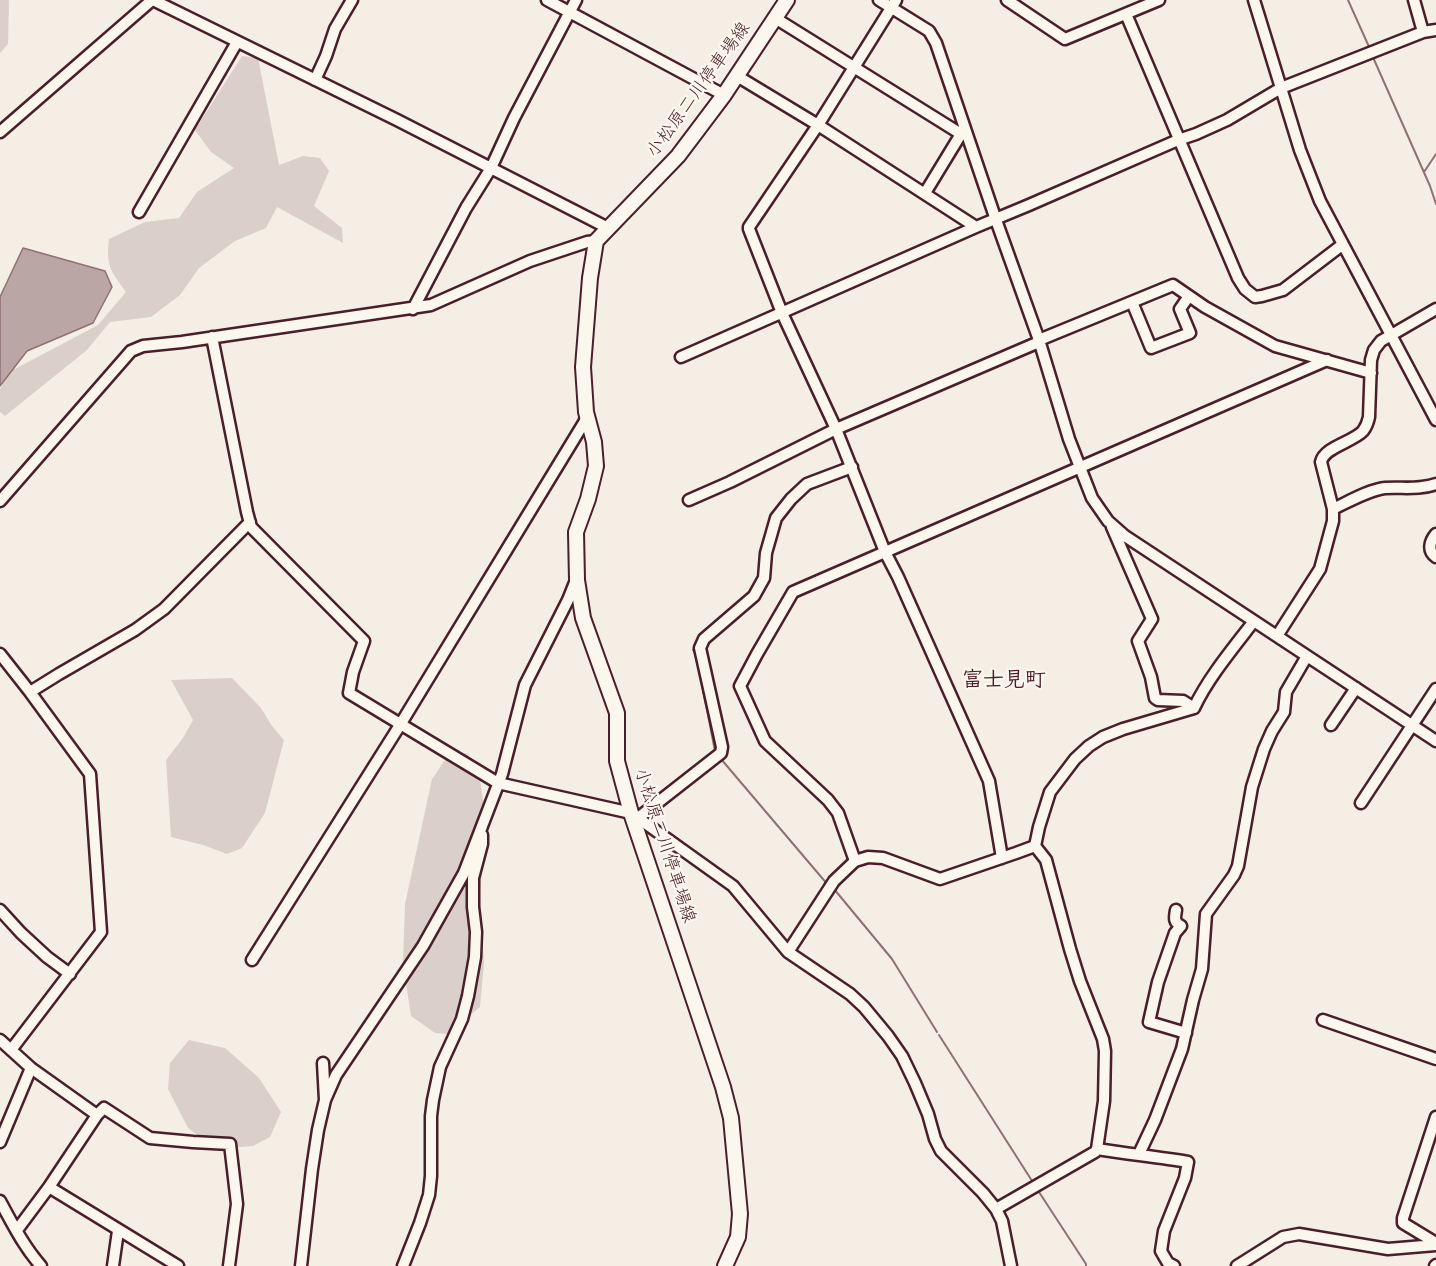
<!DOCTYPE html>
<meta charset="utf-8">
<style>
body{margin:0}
canvas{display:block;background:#f4eee4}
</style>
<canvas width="1436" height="1266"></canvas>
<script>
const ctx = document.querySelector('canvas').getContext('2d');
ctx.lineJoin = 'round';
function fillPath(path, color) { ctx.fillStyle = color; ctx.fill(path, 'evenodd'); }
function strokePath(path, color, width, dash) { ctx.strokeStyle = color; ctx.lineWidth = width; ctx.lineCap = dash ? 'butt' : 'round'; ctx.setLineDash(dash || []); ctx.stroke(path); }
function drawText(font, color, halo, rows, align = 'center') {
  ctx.font = font + ' Kalam,"Klee One",sans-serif'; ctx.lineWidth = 4.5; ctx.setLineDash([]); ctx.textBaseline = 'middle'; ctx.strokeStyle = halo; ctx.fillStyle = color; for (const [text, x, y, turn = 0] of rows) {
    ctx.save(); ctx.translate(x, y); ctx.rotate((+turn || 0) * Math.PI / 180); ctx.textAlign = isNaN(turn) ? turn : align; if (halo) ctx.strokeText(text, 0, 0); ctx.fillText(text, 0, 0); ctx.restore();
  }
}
const green = new Path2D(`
 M0 0H9L8 44 0 53Z
 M242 56 258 58 279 165 303 156 320 158 329 171 314 206 342 228 343 243 277 207 266 228 235 241 199 268 180 295 151 317 110 322 87 350 5 416 0 412V389L11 371 98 325 126 292C110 270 106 266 109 239L145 222 179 218 197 192 234 168 211 152 195 130Z
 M232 678 261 708 272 726 284 740 265 813 242 848 227 854 203 845 171 837 166 760 183 738 193 720 171 680Z
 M467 753 479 771 486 822 480 893 484 963 480 1007 447 1034 435 1033 411 1016 403 963 405 904 432 779 447 757Z
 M189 1040 225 1048 259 1078 281 1112 270 1137 253 1146 216 1149 188 1128 168 1089 170 1063Z`);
const water = new Path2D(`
 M23 248 105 271 112 287 93 323 27 351 0 386V297Z`);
const stream = new Path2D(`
 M1348 0 1370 49
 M1372 55 1430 186 1436 204
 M1424 172 1436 154
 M693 650 696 654 715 751
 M721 759 828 885
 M834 889 892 959 937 1032
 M939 1035 1034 1184
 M1037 1189 1086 1264V1266`);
const minor = new Path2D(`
 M153 0 397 120 608 228
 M547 0 724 95
 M879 0 929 31 936 43 996 220 1039 340 1069 439 1092 498 1108 521 1125 536 1436 741
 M896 0 818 125 749 227V229L782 313 836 429 885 552 898 577 989 781 1002 858
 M1007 0 1065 39 1159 0
 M1254 0 1300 150 1320 201 1436 420
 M1414 0 1423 32
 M1126 14 1238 278 1245 289 1255 297 1262 296 1283 290 1342 245
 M775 18 961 134
 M737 76 818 125 976 227
 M315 80 326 56 335 29 352 0
 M0 132 152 0
 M925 193 964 129
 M139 212 237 42
 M1132 302 1151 348 1190 333 1180 309 1189 296
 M413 309 466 208 491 168 514 118 576 0
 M212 337 247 512 251 527 364 641 353 672 349 693 498 783 631 813 733 886 788 952 850 994 864 1007 888 1036 902 1056 915 1083 928 1114 935 1139 941 1151 983 1193 996 1209 1002 1221 1011 1266
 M1039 340 1173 285 1205 307 1275 346 1371 373
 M681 357 976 227 1029 205 1178 140 1196 134 1227 120 1281 88 1423 32 1436 30
 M689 500 730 482 836 429 1039 342
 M0 501 131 351 143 346 182 342 431 305 530 261 587 242 596 241
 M1333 509C1348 502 1368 490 1385 488 1403 487 1419 490 1436 484
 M1112 527 1152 619 1138 641 1151 677 1155 698 1158 700 1183 701 1194 708
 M1436 534C1430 541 1427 551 1436 557
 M1277 636 1320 569 1333 521V509L1321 462C1324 447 1353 442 1363 431 1366 427 1368 422 1369 417L1371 360 1374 350 1381 341 1436 309
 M0 654 30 692 90 774 101 932 11 1050
 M30 692 59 674 135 630 164 609 250 522
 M1331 725 1356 688
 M1361 803 1436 689
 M638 818 721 753 722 747 700 648 704 639 754 596 764 578 766 553 776 518 791 499 807 484 852 467
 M1035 846 1039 827 1050 792 1075 759 1089 746 1103 737 1123 729 1194 708C1208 678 1234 647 1254 621
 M855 861 838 813 828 800 765 741 740 686 757 654 793 592 1327 360
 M0 910 21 933 47 957 70 974
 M1176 910C1175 917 1173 922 1181 926L1175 933 1158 982 1149 1022 1186 1033
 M788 952 834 881 855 861 868 857 883 858 940 879 1016 853 1035 846
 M252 960 400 725 585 421 586 413
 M1323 1020 1436 1059
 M0 1040 31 1068 97 1115
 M325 1100 336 1075 423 946 464 873 502 774 525 685 568 600 576 580
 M1436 1117 1403 1218V1223L1436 1243
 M0 1142 31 1068
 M1097 1149C1128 1154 1158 1157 1188 1162L1185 1178 1164 1231 1161 1251 1168 1263 1174 1266
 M1139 1154 1155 1120 1182 1049 1193 1000 1202 969 1206 914 1234 875 1238 866 1252 787 1264 749 1272 731 1284 712 1286 692 1307 656
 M49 1187 178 1266
 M0 1201C12 1223 24 1247 41 1266
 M996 1209 1095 1152 1097 1149 1104 1101 1105 1051 1103 1039 1080 981 1070 949 1046 860 1035 846
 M17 1230 49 1187 97 1115 104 1108 150 1138 193 1142 230 1144 237 1204 229 1266
 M113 1266 118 1231
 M301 1266 312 1169 318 1130 325 1100 323 1063
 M403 1266 420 1223 429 1195 431 1176V1116L433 1100 440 1067 462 1019 468 996 475 957 476 932 473 907V878L482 844V835
 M1237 1266 1283 1237 1299 1234 1388 1249 1436 1245
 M1435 1266 1436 1265`);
const major = new Path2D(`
 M725 1266 738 1237 740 1214 731 1118 723 1087 631 813 617 761V713L583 618 577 580 576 532 588 499 596 466 594 442 586 412 583 367 590 278 596 241 678 156 724 95 787 0`);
const streetNames = [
 ["小松原二川停車場線",700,91,-54],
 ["小松原二川停車場線",663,846,72]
];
const quarterNames = [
 ["富士見町",1004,682]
];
fillPath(green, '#dbd0c9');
fillPath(water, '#baa7a5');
strokePath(water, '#8d7174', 1.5);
strokePath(stream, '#8d7174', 2);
strokePath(minor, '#4a1f2b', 15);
strokePath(major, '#4a1f2b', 18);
strokePath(minor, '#fbf7ec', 10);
strokePath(major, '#fbf7ec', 14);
drawText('18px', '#4a1f2b', '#fbf7ec', streetNames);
drawText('bold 21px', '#4a1f2b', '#fbf7ec', quarterNames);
</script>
